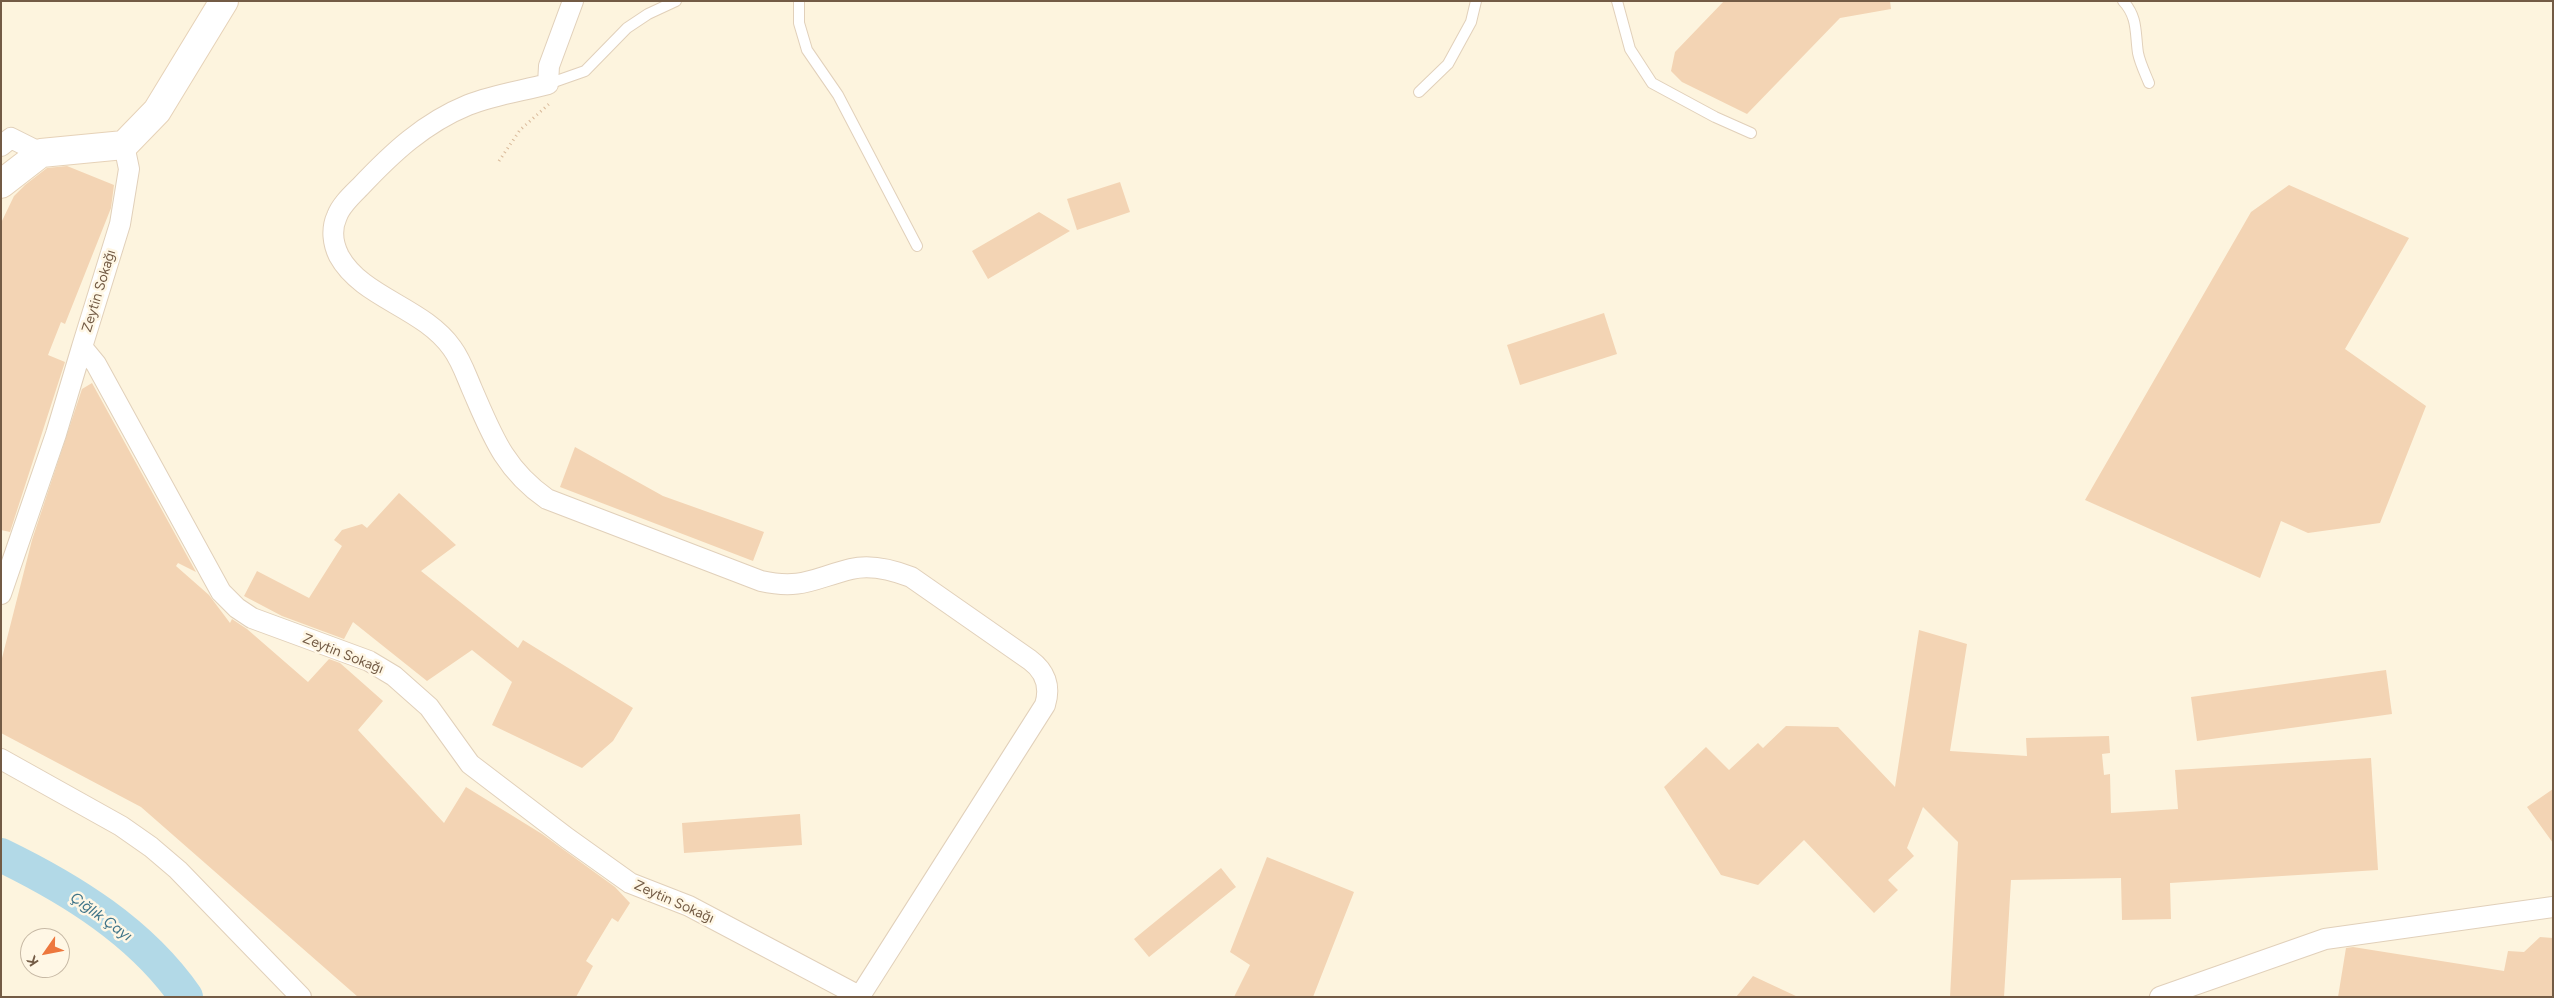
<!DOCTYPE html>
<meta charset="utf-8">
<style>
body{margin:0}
#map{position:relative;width:2554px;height:998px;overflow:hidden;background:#fdf4de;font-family:Figtree,sans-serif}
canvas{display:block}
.frame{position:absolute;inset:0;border:2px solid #735b45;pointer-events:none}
.north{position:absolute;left:20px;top:928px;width:50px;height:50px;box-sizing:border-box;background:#fff7e5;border:1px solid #c7b9a5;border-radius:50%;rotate:237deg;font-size:14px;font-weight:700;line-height:20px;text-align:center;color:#735b45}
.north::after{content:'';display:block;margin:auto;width:18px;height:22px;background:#ed773d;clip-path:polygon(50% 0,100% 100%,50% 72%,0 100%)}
</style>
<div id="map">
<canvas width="2554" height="998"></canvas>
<div class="frame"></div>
<div class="north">K</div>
</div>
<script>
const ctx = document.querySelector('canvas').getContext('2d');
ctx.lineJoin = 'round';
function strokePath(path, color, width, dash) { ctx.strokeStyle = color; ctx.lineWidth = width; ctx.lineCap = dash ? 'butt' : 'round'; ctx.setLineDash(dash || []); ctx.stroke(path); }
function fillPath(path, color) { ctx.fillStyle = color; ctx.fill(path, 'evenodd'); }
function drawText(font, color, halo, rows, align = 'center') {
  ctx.font = font + ' Figtree,sans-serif'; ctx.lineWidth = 5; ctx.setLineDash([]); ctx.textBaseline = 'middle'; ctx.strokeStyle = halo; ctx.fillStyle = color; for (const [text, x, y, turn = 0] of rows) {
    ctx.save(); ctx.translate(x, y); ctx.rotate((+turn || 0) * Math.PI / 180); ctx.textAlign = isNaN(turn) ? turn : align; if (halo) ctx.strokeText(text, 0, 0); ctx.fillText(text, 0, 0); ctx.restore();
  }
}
const river = new Path2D(`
 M1 855C71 889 141 932 186 997`);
const building = new Path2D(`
 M1724 1H1890L1891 9 1840 18 1747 114 1682 82 1671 71 1675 52Z
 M67 166 114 185 111 208 65 324 61 322 48 355 65 362 10 532 1 530V223L14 196 25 185 47 168Z
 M1120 182 1130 212 1077 230 1067 199Z
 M2289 185 2409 238 2345 349 2426 406 2380 523 2308 533 2281 521 2260 578 2085 500 2251 212Z
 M1039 212 1070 231 988 279 972 251Z
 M1604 313 1617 354 1520 385 1507 345Z
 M92 383 196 572 178 563 176 566 209 595 230 623 232 619 247 629 308 682 329 659 340 663 383 701 358 730 444 823 466 787 542 834 615 887 630 903 618 922 612 918 586 961 593 966 576 997H358L141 807 1 733V662L32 540 82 389Z
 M575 447 663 496 764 532 753 561 560 487Z
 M399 493 456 545 421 571 518 648 523 640 633 708 613 741 582 768 492 725 512 682 472 650 427 681 353 622 344 639 282 616 244 596 257 571 309 598 342 546 334 540 342 530 362 524 367 528Z
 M1919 630 1967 644 1950 751 2027 756 2026 738 2109 736 2110 753 2102 754 2104 775 2110 774 2111 813 2178 809 2175 770 2371 758 2378 870 2170 883 2171 919 2122 920 2121 878 2011 880 2004 997H1950L1958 842 1923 807 1907 848 1914 856 1888 880 1898 890 1874 913 1804 840 1758 885 1721 875 1664 787 1706 747 1729 770 1758 743 1763 748 1786 726 1838 727 1895 787Z
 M2386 670 2392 714 2197 741 2191 697Z
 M2553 789V843L2527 807Z
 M800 814 802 845 684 853 682 823Z
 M1267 857 1354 892 1313 997H1234L1250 965 1230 952Z
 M1221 868 1236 887 1149 957 1134 939Z
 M2540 937 2553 938V997H2338L2346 948 2353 947 2504 971 2508 951 2524 952Z
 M1753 976 1798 997H1736Z`);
const path = new Path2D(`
 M499 161 520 130 549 104`);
const lane = new Path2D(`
 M799 1V23L807 50 838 95 917 246
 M1617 1 1630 49 1652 83 1715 117 1751 133
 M2123 1C2138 17 2135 33 2138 53 2140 63 2145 73 2149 83
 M548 84 585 71 627 28 648 14 676 1
 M1419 92 1448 64 1471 22 1476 1`);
const street = new Path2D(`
 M573 1 549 66 548 84C521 91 493 95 468 105 424 123 392 153 360 187 352 195 341 205 337 216 331 229 333 244 339 256 362 298 423 307 452 348 461 360 466 375 472 389 492 435 504 469 547 499L761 581C802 590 814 578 851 569 871 564 893 570 911 577L1030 660C1045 671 1051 686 1045 705L860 996
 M124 145 129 169 120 224 82 347 96 364 221 592 237 608 252 618 369 661 394 676 429 707 470 764 567 838 630 883 689 906 861 997
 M1 146 11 138 41 153
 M1 594 56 434 82 347
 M1 759 121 826 151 847 178 870 301 997
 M2160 997 2325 939 2553 907`);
const secondary = new Path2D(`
 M1 184 41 153 124 145 157 111 224 1`);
const streetNames = [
 ["Zeytin Sokağı",99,291,-73],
 ["Zeytin Sokağı",343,654,22],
 ["Zeytin Sokağı",674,902,24]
];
const waterNames = [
 ["Çığlık Çayı",101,917,36]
];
strokePath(river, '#b2d9e7', 34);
fillPath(building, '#f3d4b4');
strokePath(lane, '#e1d0ba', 12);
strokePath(street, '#e1d0ba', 22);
strokePath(secondary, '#e6d2b8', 30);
strokePath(path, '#d8b898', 3, [1, 4]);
strokePath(lane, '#fff', 10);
strokePath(street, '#fff', 20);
strokePath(secondary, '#fff', 28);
drawText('14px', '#735b45', '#fff7e5', streetNames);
drawText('italic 15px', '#3f7488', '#fff7e5', waterNames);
</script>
